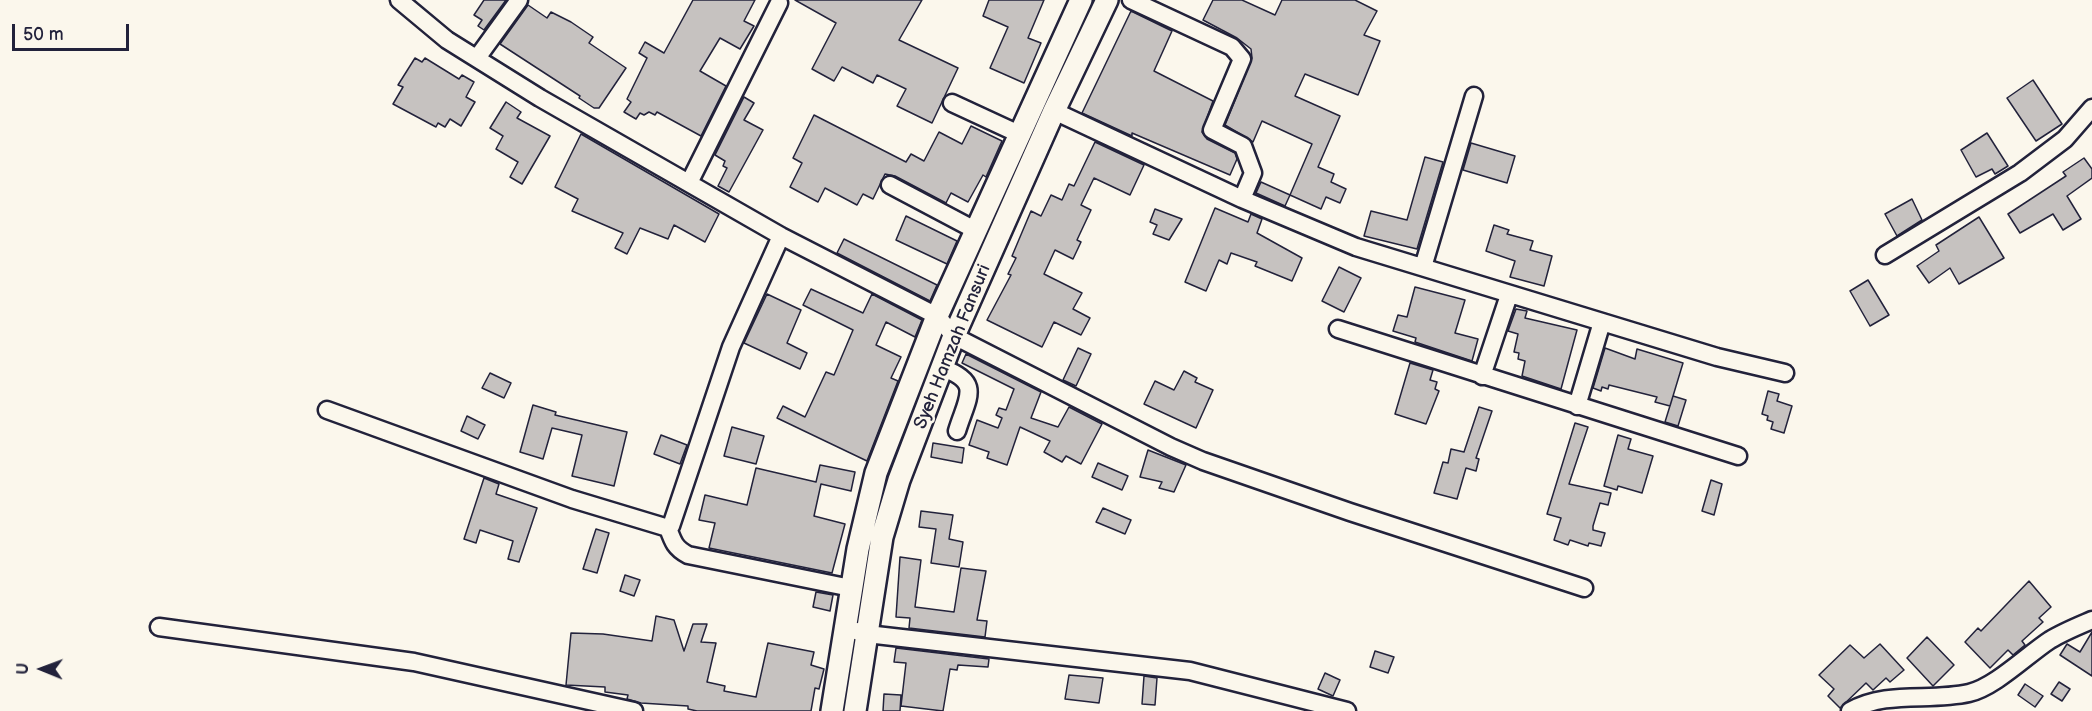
<!DOCTYPE html>
<style>
body{margin:0}
#map{position:relative;width:2092px;height:711px;overflow:hidden;background:#fbf7ec;font-family:"Balsamiq Sans",sans-serif}
canvas{display:block}
.north{position:absolute;left:12px;top:639px;width:60px;height:60px;-webkit-text-stroke:4px #fbf7ec;paint-order:stroke;rotate:271deg;font-size:16px;font-weight:700;line-height:24px;text-align:center;color:#22223b}
.north::after{content:'';display:block;margin:auto;width:21px;height:27px;background:#22223b;clip-path:polygon(50% 0,100% 100%,50% 72%,0 100%)}
.scale{position:absolute;left:12px;top:24px;width:117px;height:27px;box-sizing:border-box;border:3px solid #22223b;border-top:0;padding-left:8px;font-size:18px;line-height:21px;white-space:nowrap;color:#22223b;-webkit-text-stroke:4px #fbf7ec;paint-order:stroke}
</style>
<div id="map">
<canvas width="2092" height="711"></canvas>
<div class="north">U</div>
<div class="scale">50 m</div>
</div>
<script>
const ctx = document.querySelector('canvas').getContext('2d');
ctx.lineJoin = 'round';
function fillPath(path, color) { ctx.fillStyle = color; ctx.fill(path, 'evenodd'); }
function strokePath(path, color, width, dash) { ctx.strokeStyle = color; ctx.lineWidth = width; ctx.lineCap = dash ? 'butt' : 'round'; ctx.setLineDash(dash || []); ctx.stroke(path); }
function drawText(font, color, halo, rows, align = 'center') {
  ctx.font = font + ' "Balsamiq Sans",sans-serif'; ctx.lineWidth = 5; ctx.setLineDash([]); ctx.textBaseline = 'middle'; ctx.strokeStyle = halo; ctx.fillStyle = color; for (const [text, x, y, turn = 0] of rows) {
    ctx.save(); ctx.translate(x, y); ctx.rotate((+turn || 0) * Math.PI / 180); ctx.textAlign = isNaN(turn) ? turn : align; if (halo) ctx.strokeText(text, 0, 0); ctx.fillText(text, 0, 0); ctx.restore();
  }
}
const building = new Path2D(`
 M484 0H506L484 30 478 26 482 20 474 15Z
 M693 0H755L744 21 754 26 740 49 720 38 700 71 726 86 701 136 657 112 655 115 649 112 644 115 640 113 636 119 624 112 631 102 627 99 647 58 639 53 645 42 664 53Z
 M795 0H922L899 40 958 68 932 123 897 106 906 89 877 75 873 83 842 67 834 81 812 69 836 23Z
 M989 0H1044L1028 38 1041 43 1024 83 990 68 1008 27 983 16Z
 M1213 0H1242L1275 15 1282 0H1355L1377 11 1364 35 1380 41 1358 95 1305 74 1295 96 1340 116 1318 167 1334 174 1331 182 1346 189 1340 203 1326 197 1321 209 1290 195 1312 144 1262 121 1253 142 1225 125 1252 58 1251 49 1237 38 1203 20Z
 M528 5 547 18 551 12 571 22 593 37 589 43 626 68 599 108H594L579 98 580 96 500 44Z
 M1131 11 1172 31 1154 71 1213 101 1202 132 1207 139 1235 153 1237 159 1230 175 1132 133V136L1082 113Z
 M415 58 422 62 425 58 459 79 462 75 474 82 466 97 475 102 461 126 450 119 445 127 438 123 436 127 393 104 403 87 398 85Z
 M2033 80 2062 124 2036 141 2007 98Z
 M744 97 754 103 744 120 763 130 729 192 718 186 727 168 723 166 725 161 715 155Z
 M506 102 521 112 517 118 550 136 522 184 510 177 518 162 496 149 503 136 490 128Z
 M814 115 906 162 911 154 924 161 939 132 962 144 971 126 1002 141 986 177 983 175 968 202 951 193 946 203 895 176 885 174 873 199 863 194 857 205 825 188 818 202 790 187 802 163 793 158Z
 M1987 133 2008 166 1995 174 1992 169 1976 177 1961 150Z
 M581 134 719 214 705 242 674 225 668 239 640 228 627 254 615 248 623 233 572 211 578 199 555 187Z
 M1095 142 1144 165 1130 195 1094 178 1081 205 1091 210 1077 240 1081 242 1073 259 1055 250 1044 274 1082 293 1073 309 1090 318 1081 335 1054 322 1042 347 987 320 1011 275 1008 274 1016 258 1012 256 1031 211 1041 216 1051 195 1062 200 1069 184 1074 186Z
 M1471 143 1515 156 1507 183 1463 170Z
 M1425 157 1443 162 1417 249 1364 236 1371 211 1407 220Z
 M2084 158 2092 169V178L2067 196 2081 219 2063 230 2053 214 2020 233 2008 214 2066 176 2063 172Z
 M1261 182 1290 195 1285 206 1256 193Z
 M1912 199 1922 220 1897 236 1885 214Z
 M1215 208 1248 222 1251 214 1262 219 1257 233 1302 258 1292 281 1255 266 1257 262 1231 253 1227 264 1219 260 1206 291 1185 282Z
 M1155 209 1182 219 1169 240 1153 234 1157 225 1150 222Z
 M906 216 957 241 947 264 896 240Z
 M1979 217 2004 258 1959 284 1950 268 1929 283 1917 266 1939 251 1936 245Z
 M1494 225 1509 230 1507 234 1533 241 1530 250 1552 256 1544 286 1510 277 1515 261 1486 251Z
 M844 239 937 285 930 301 837 253Z
 M1339 267 1361 278 1344 312 1322 301Z
 M1868 280 1889 315 1870 326 1850 291Z
 M1415 287 1465 300 1455 333 1478 339 1472 361 1415 342 1416 338 1393 331 1398 315 1407 317Z
 M811 289 863 313 872 294 922 320 915 337 886 322 876 345 901 357 891 378 898 381 867 461 777 418 783 406 805 417 826 372 834 375 853 330 803 305Z
 M767 294 801 310 787 343 807 353 800 369 744 343Z
 M1516 309 1527 311 1525 318 1577 330 1561 389 1522 376 1525 361 1518 359 1519 353 1514 352 1518 334 1508 331Z
 M1078 348 1091 354 1076 386 1063 380Z
 M1605 348 1635 359 1637 349 1683 363 1670 406 1655 402 1657 397 1609 385 1608 389 1602 387 1601 391 1593 388Z
 M966 354 1041 392 1031 418 1058 427 1069 407 1102 424 1081 464 1066 456 1062 462 1044 452 1050 441 1020 427 1007 465 987 458 989 452 969 445 977 420 998 428 1002 418 996 415 999 408 1006 410 1014 389 962 363Z
 M1410 363 1433 370 1430 380 1437 382 1435 389 1439 391 1426 424 1395 414Z
 M1184 371 1197 378 1195 382 1213 390 1196 428 1144 404 1155 381 1174 390Z
 M490 373 511 383 504 398 482 388Z
 M1768 391 1779 394 1777 401 1792 406 1784 433 1771 429 1773 422 1767 420 1768 416 1762 414Z
 M1673 396 1686 400 1678 426 1665 422Z
 M533 405 556 412 555 415 627 432 614 486 572 476 582 435 552 428 543 459 520 452Z
 M1479 407 1492 411 1476 458 1479 459 1476 471 1466 468 1457 499 1434 493 1443 462 1448 463 1451 449 1464 452Z
 M467 416 485 425 478 439 461 431Z
 M1575 423 1588 427 1569 484 1611 493 1608 505 1600 503 1593 526V530L1605 533 1601 546 1589 543 1588 546 1570 540 1568 545 1554 540 1561 518 1547 514Z
 M732 427 764 436 756 464 724 456Z
 M661 435 687 445 680 464 654 454Z
 M1618 435 1631 439 1628 449 1653 456 1642 493 1618 486 1617 490 1604 486Z
 M933 443 964 448 962 463 931 457Z
 M1148 450 1186 465 1174 492 1159 488 1162 482 1140 477Z
 M1098 463 1128 476 1122 490 1092 477Z
 M820 465 855 472 851 491 821 484 814 516 845 524 832 573 709 548 715 523 699 520 705 495 747 505 756 468 816 482Z
 M484 478 499 484 496 494 537 508 519 562 508 559 513 541 480 530 476 543 464 539Z
 M1711 480 1722 484 1714 515 1702 511Z
 M1103 508 1131 520 1125 534 1096 522Z
 M921 511 953 515 949 539 963 542 959 567 931 563 936 529 919 527Z
 M596 529 609 533 597 573 583 569Z
 M900 557 921 560 915 607 954 612 961 568 986 571 977 620 987 621 985 637 909 628 910 618 896 617Z
 M625 575 640 580 634 596 620 591Z
 M2029 581 2051 607 2039 618 2043 622 2022 641 2025 645 2013 655 2008 650 1990 668 1965 642 1978 628 1981 631Z
 M816 592 833 595 830 611 813 607Z
 M656 616 674 620 684 651 693 624H707L701 642 716 643 707 682 725 686 724 691 756 697 768 643 814 652 811 665 824 669 819 689 815 688 811 711H697L688 709V706L641 703 627 699 628 695 605 692V687L566 685 571 633 603 634 652 641Z
 M2092 632V676L2060 655 2067 644 2080 652Z
 M1927 637 1954 665 1933 686 1907 658Z
 M1880 644 1904 670 1890 682 1886 678 1873 690 1866 683 1840 708 1828 696 1834 689 1819 675 1850 645 1864 658Z
 M896 648 989 659 988 667 958 665 957 670 950 669 943 711 901 706 906 663 894 662Z
 M1375 651 1394 657 1388 673 1370 667Z
 M1325 673 1340 680 1333 696 1318 689Z
 M1069 675 1103 678 1099 703 1065 699Z
 M1144 676 1157 678 1155 705 1142 704Z
 M2059 682 2070 689 2062 701 2051 694Z
 M2025 684 2043 696 2035 707 2018 695Z
 M884 694 901 695 900 711H883Z`);
const minor = new Path2D(`
 M399 0 447 40 540 98 781 236 937 316 954 336 1171 447 1203 461 1350 512 1584 588
 M1131 0 1232 47 1242 59 1212 130 1243 146 1253 173 1242 199 1356 247 1717 357 1785 373
 M477 58 519 0
 M952 103 1019 134
 M1054 111 1242 199
 M689 183 779 3
 M890 185 975 230
 M1885 255 2020 173 2065 139 2092 108
 M1423 267 1474 96
 M1338 329 1738 456
 M942 368C983 382 967 398 957 431
 M1482 376 1509 295
 M1577 406 1602 322
 M327 410 572 499 668 528
 M668 528 671 526 731 347 781 236
 M668 528C673 542 675 548 688 555L851 588
 M159 627 414 662 634 711
 M845 628 867 634 1190 671 1347 711
 M1850 711C1887 690 1929 702 1969 693 1995 687 2027 655 2050 640 2063 632 2078 626 2092 620`);
const major = new Path2D(`
 M832 711 858 549 876 473 937 316 1081 0
 M855 711 882 537 899 480 954 336 1054 111 1107 0`);
const streetNames = [
 ["Syeh Hamzah Fansuri",953,347,-68]
];
fillPath(building, '#c6c2c0');
strokePath(building, '#22223b', 1.5);
strokePath(minor, '#22223b', 21);
strokePath(major, '#22223b', 26);
strokePath(minor, '#fbf7ec', 16);
strokePath(major, '#fbf7ec', 21);
drawText('18px', '#22223b', '#fbf7ec', streetNames);
</script>
